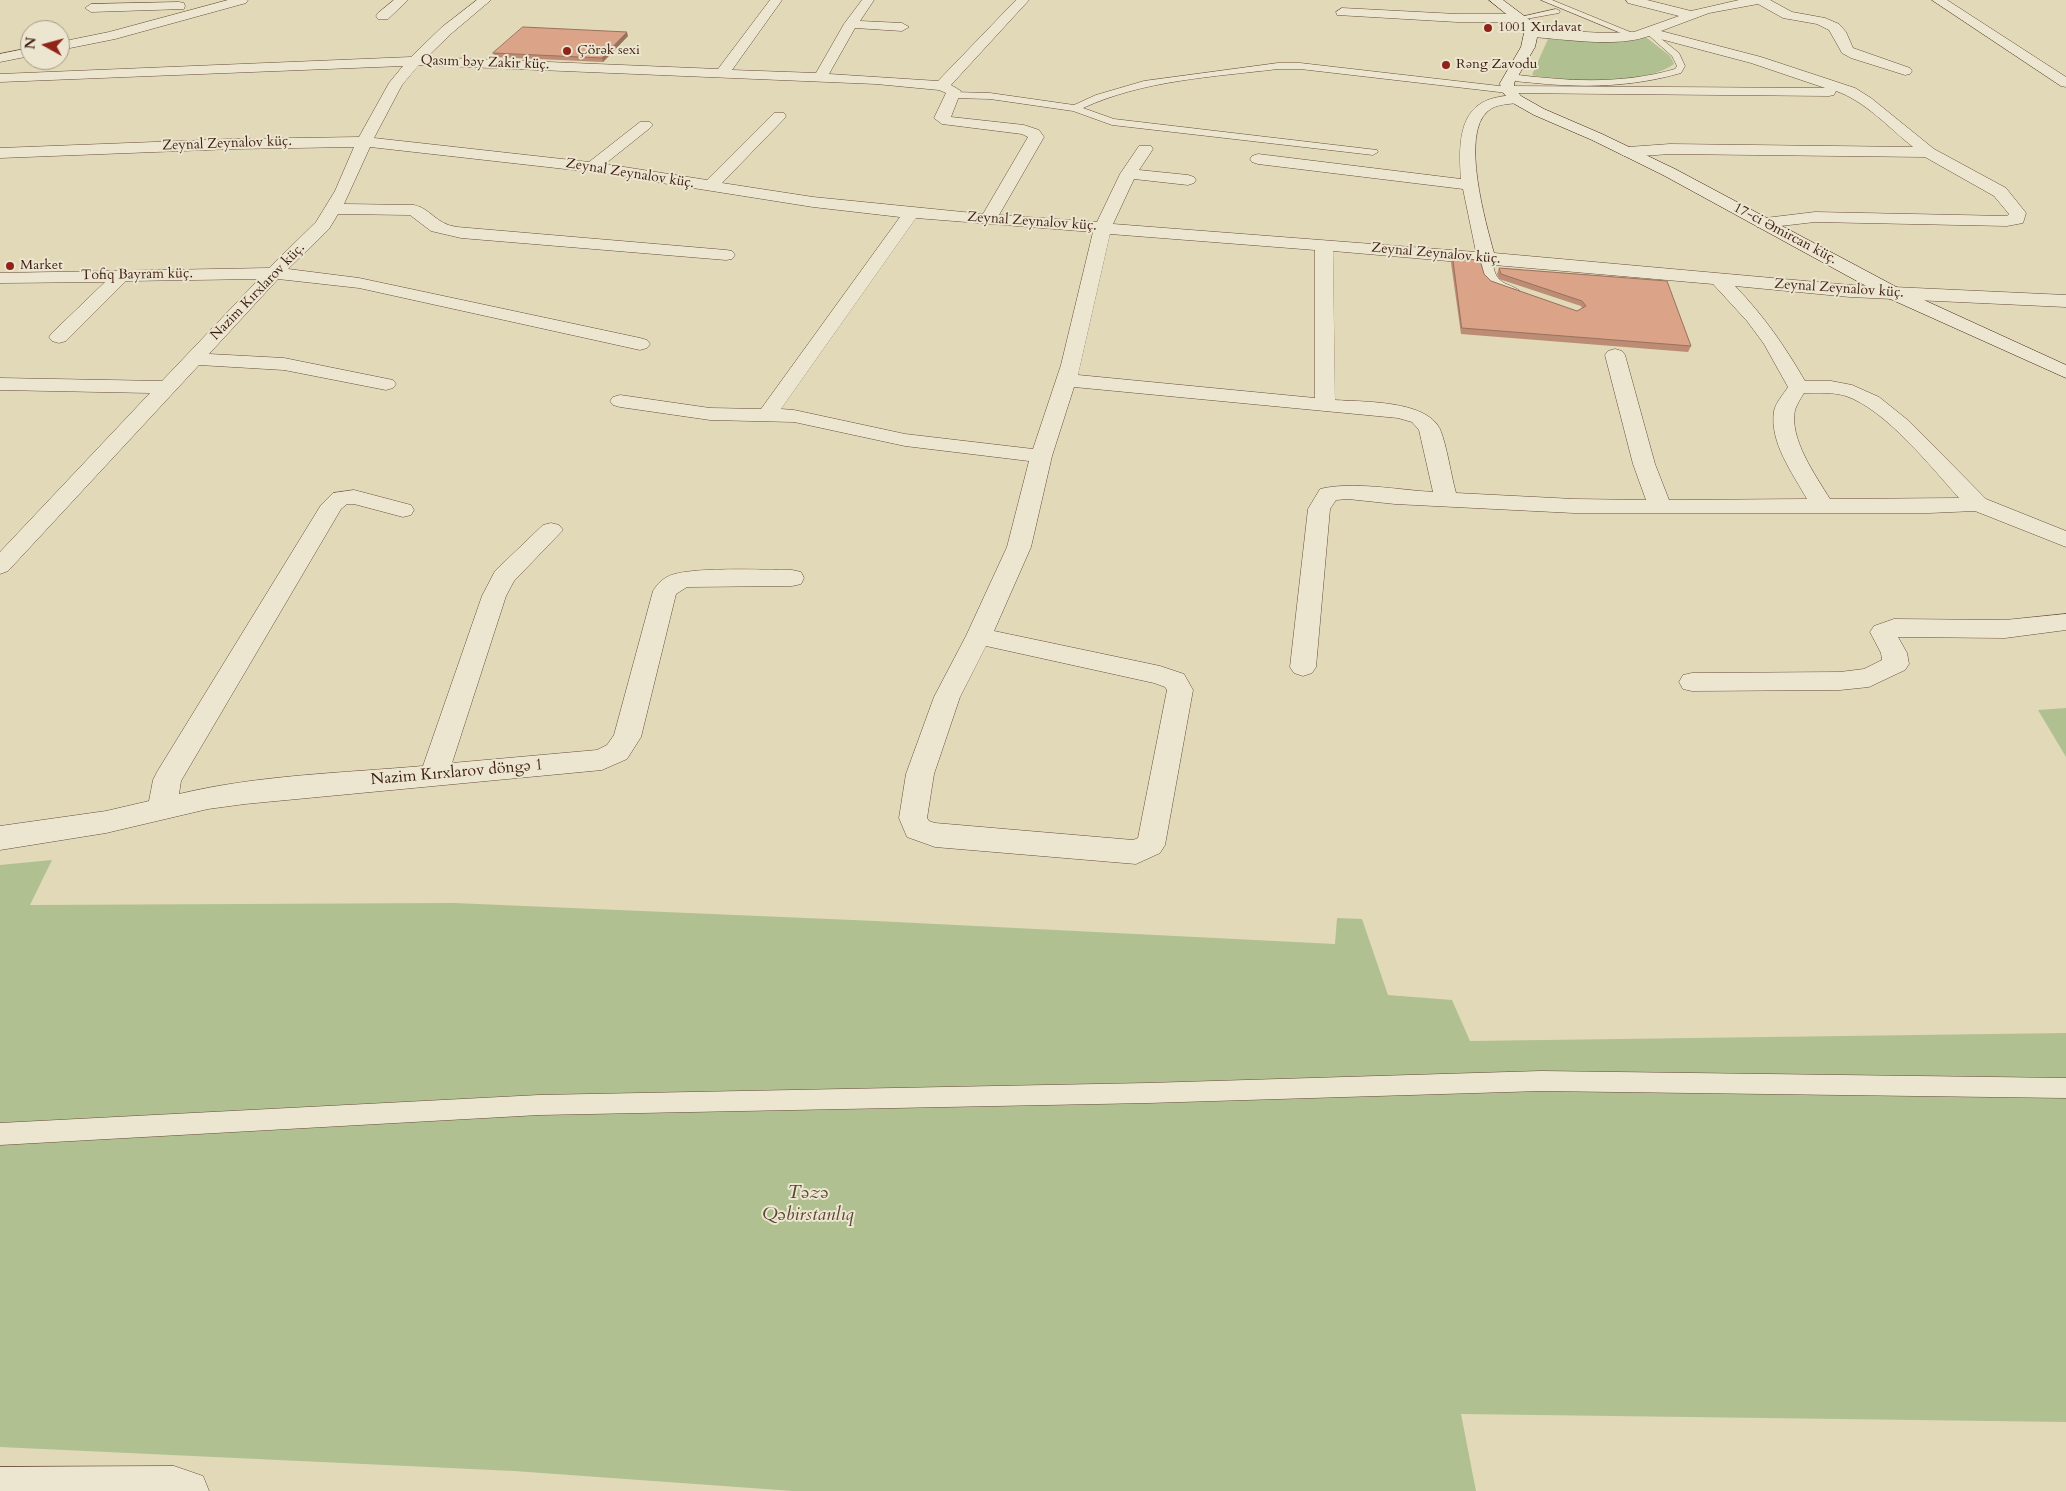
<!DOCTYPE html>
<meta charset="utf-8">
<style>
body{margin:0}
#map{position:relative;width:2066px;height:1491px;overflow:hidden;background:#e2d9b8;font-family:Cardo,serif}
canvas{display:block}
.north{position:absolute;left:20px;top:20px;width:50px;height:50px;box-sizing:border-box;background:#ece6d1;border:1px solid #a69684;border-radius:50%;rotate:277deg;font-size:14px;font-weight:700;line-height:20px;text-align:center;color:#3e1d11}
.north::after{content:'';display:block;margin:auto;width:18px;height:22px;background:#8f2418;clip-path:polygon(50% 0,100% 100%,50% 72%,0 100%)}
</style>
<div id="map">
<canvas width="2066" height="1491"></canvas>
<div class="north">N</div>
</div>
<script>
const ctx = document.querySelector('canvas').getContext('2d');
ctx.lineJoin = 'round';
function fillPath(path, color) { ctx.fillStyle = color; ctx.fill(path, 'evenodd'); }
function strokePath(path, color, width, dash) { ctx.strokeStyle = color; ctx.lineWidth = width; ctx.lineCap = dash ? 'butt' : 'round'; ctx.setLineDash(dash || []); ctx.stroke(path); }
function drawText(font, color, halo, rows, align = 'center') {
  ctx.font = font + ' Cardo,serif'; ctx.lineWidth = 4; ctx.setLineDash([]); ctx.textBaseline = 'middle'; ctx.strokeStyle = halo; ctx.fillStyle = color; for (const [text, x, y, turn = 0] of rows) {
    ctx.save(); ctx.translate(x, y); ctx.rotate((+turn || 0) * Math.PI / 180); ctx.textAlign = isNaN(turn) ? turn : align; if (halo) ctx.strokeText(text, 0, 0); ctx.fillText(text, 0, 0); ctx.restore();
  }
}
const green = new Path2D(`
 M1647 38 1670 56 1674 64C1645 85 1566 84 1532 75L1548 39 1588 41Z
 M2066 708V757L2038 710Z
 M52 860 30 905 454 903 876 921 1335 944 1337 918 1362 919 1388 995 1452 1000 1470 1041 2066 1033V1422L1461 1414 1476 1491H793L514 1471 0 1447V865Z`);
const lane = new Path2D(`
 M1541 0H1552L1640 36 1633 38Z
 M1556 9 1560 11 1559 13 1520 20 1516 18Z
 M1649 29 1679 53 1685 66 1681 73C1632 87 1585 88 1535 83 1526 82 1512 82 1505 77L1510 74C1566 81 1620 85 1675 69L1677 66 1672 56 1645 32Z
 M1278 63H1300L1508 87 1513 90 1508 93 1300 69H1278C1213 77 1144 80 1083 108L1114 119 1377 150 1378 152 1373 155 1112 125 1073 111 990 99 953 98 948 95 953 92 990 93 1074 105 1096 95 1144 81Z
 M1486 255 1492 258C1494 271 1495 280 1509 285 1513 287 1516 288 1520 291L1518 293C1513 295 1511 294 1506 292 1488 286 1483 276 1480 258Z
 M1541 1071 2066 1078V1098L1541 1091 1148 1103 539 1115 0 1145V1123L539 1095 1148 1083Z`);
const street = new Path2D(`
 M228 0H248L246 3 115 39 60 50V42L109 32Z
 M394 0H408L388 19H378L376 16 378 13Z
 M477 0H491L452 33 427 57 718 69 770 0H782L732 70 816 73 844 24 862 0H874L860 21 902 23 909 27 902 31 855 28 829 74 938 81 1016 0H1029L951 85 961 91 951 117 1024 125 1039 130 1044 137 999 215 1097 222 1120 174 1139 146H1151L1153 149 1139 170 1188 175 1194 177 1196 180 1194 183 1188 185 1134 179 1113 224 1476 252 1463 189 1258 164 1252 162 1250 159 1252 156 1258 154 1461 179C1459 148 1457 107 1494 98 1503 96 1512 94 1521 96L1523 99 1521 102C1510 105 1497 103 1488 111 1460 134 1486 223 1494 253L1850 285 2066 295V307L1850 297 1735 286C1764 316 1784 345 1805 381H1831L1852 385 1879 397 1909 421 1986 499 2066 531V547L1975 511 1929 513H1574L1395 504 1348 499 1336 500 1330 509 1316 667 1312 673 1303 676 1294 673 1290 667 1308 509 1320 489C1352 481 1399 490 1433 492L1419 430 1412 422 1398 418 1074 387 1052 456 1031 547 994 631 1160 666 1184 674 1193 690 1165 845 1160 853 1136 864 935 847 907 837 899 818 906 774 934 697 966 636 1007 547 1029 461 905 446 794 422 710 420 620 407 613 405 610 401 613 397 620 395 710 408 761 409 900 217 813 207 592 172 370 147 344 204 414 205C432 209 435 224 457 227L726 250 732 251 735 255 732 259 726 260 461 238 431 231 410 215 338 214 329 229 288 269 359 278 640 338 647 340 650 344 647 348 640 350 359 288 278 279 209 354 284 358 393 380 396 384 393 388 386 390 284 370 199 365 8 571 0 574V552L150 393 0 390V378L162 381 259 279 126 281 66 341 59 343 52 341 49 337 52 333 105 282 0 283V273L269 268 316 222 335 191 354 147 232 149 0 158V148L232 139 359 137 389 83 403 66 0 82V74L411 57 442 27ZM419 65 876 84 939 90 946 93 934 118 942 124 1022 134 1028 137 983 214 813 197 722 183 784 119 786 116 784 113H774L707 180 605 164 650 128 653 125 650 122H640L589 162 374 138 402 85ZM916 218 1093 232 1061 365 1033 449 905 434 794 410 781 409ZM1110 234 1315 250V398L1078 375ZM1333 251 1713 284 1747 321 1764 344 1788 387C1783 395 1776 402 1774 411 1769 442 1793 474 1807 499L1669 500 1655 464 1625 355 1622 351 1615 349 1608 351 1605 355 1633 464 1646 500 1574 499 1456 493C1451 475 1447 446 1440 429 1426 400 1363 402 1335 400ZM1804 393C1818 393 1833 392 1846 396 1886 410 1931 467 1959 498L1830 499C1816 476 1789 439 1795 410 1797 404 1801 398 1804 393ZM986 646 1154 683 1165 687 1167 690 1138 838 1133 840 935 823 929 821 927 818 934 774 960 697Z
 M1626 0H1647L1691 11 1739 0H1770L1792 12 1825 18 1839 24 1846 32 1853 48 1910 68 1912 71 1910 74 1905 75 1851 58 1842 53 1829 30 1817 24 1783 18 1758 4 1709 13 1661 31 1761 57 1855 88 1871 98 1934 149 2006 188 2026 213 2023 223 2007 226 1815 222 1763 228 1757 227 1754 223 1757 219 1815 212 2007 216 2009 214 1994 196 1925 157 1670 154 1628 157 1622 155 1620 152 1622 149 1628 147 1670 144 1913 147C1889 128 1865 101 1836 91L1834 95 1829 96 1503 93 1501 90 1503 87 1508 86 1825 88 1751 63 1649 36C1616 48 1566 39 1531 37L1524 33 1531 29 1604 33 1634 32 1679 16 1628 3Z
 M1932 0H1947L2066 77V87L2061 86Z
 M179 2 184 3 185 6 184 9 91 12 85 8 91 4Z
 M1342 8 1457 14H1520L1527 18 1520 22H1457L1337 15 1336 12Z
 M30 48V56L0 62V54Z
 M354 490 411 505 414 510 411 515 403 517 354 504H347L341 509 181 781 179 794C258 775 342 773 423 766L482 596 495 571 543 525 551 523 559 525 563 530 514 581 506 596 452 763 597 750 607 745 614 735 653 591C656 586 661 580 667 577 685 566 766 570 792 570L801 572 804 578 801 584 792 586 687 587 676 594 641 737 627 759 602 770 245 804 208 809 106 833 0 850V826L106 811 149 801 153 780 157 772 321 505 333 493Z
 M2066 614V630L2005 638 1898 637 1907 653 1909 664 1905 670 1869 687 1840 690 1692 691 1683 689 1679 682 1683 675 1692 673 1840 672 1864 669 1882 660 1881 653 1870 632 1874 626 1894 619 2005 620Z
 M174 1466 203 1476 209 1491H0V1467Z`);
const secondary = new Path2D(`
 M1489 0H1503L1531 21 1538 33 1535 47 1514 83 1515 89 1521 96 1544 109 1602 134 1675 169 1902 290 2066 365V378L1888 298 1663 175 1592 140 1534 115 1511 102 1501 90 1500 83 1521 47 1524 33 1521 26Z`);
const wall = new Path2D(`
 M628 36 603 62 495 57 493 53Z
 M1453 258 1484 274 1491 281 1577 311 1582 308 1581 306 1499 279 1497 274 1499 268 1667 281 1691 346 1688 352 1461 334 1451 263Z`);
const shadedWall = new Path2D(`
 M627 32 628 36 603 62 602 58Z`);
const building = new Path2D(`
 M523 27 627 32 602 58 493 53Z
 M1453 258 1480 260 1484 274 1491 281 1577 311 1586 306 1582 301 1501 274 1499 268 1667 281 1691 346 1462 328Z`);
const markers = [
 [1488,28,5,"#8f2418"],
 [567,51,5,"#8f2418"],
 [1446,65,5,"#8f2418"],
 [10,266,5,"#8f2418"]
];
const farPoinames = [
 ["1001 Xırdavat",1498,28],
 ["Çörək sexi",577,51],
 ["Rəng Zavodu",1456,65],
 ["Market",20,266]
];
const farStreetnames = [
 ["Qasım bəy Zakir küç.",485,63,2],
 ["Zeynal Zeynalov küç.",227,144,-2],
 ["Zeynal Zeynalov küç.",630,174,9],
 ["Zeynal Zeynalov küç.",1032,222,4],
 ["17-ci Əmircan küç.",1785,234,28],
 ["Zeynal Zeynalov küç.",1436,254,5],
 ["Tofiq Bayram küç.",137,275,-1],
 ["Zeynal Zeynalov küç.",1839,289,4],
 ["Nazim Kırxlarov küç.",258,292,-46]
];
const streetNames = [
 ["Nazim Kırxlarov döngə 1",457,773,-5]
];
const nearParknames = [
 ["Təzə",808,1194],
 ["Qəbirstanlıq",808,1216]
];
fillPath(green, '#b0c091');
strokePath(lane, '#674c3b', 1);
strokePath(street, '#674c3b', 1);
strokePath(secondary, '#3e1d11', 1);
fillPath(lane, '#ece6d1');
fillPath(street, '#ece6d1');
fillPath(secondary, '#ece6d1');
fillPath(wall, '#bc8c74');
fillPath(shadedWall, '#99725e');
fillPath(building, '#dba387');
strokePath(building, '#99725e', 1);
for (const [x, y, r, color] of markers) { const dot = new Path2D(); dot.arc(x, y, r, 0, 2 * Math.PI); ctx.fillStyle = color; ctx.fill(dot); strokePath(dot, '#ece6d1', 2); }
drawText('14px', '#3e1d11', '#ece6d1', farPoinames, 'left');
drawText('14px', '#3e1d11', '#ece6d1', farStreetnames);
drawText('16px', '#3e1d11', '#ece6d1', streetNames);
drawText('italic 19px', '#5a4631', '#ece6d1', nearParknames);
</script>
